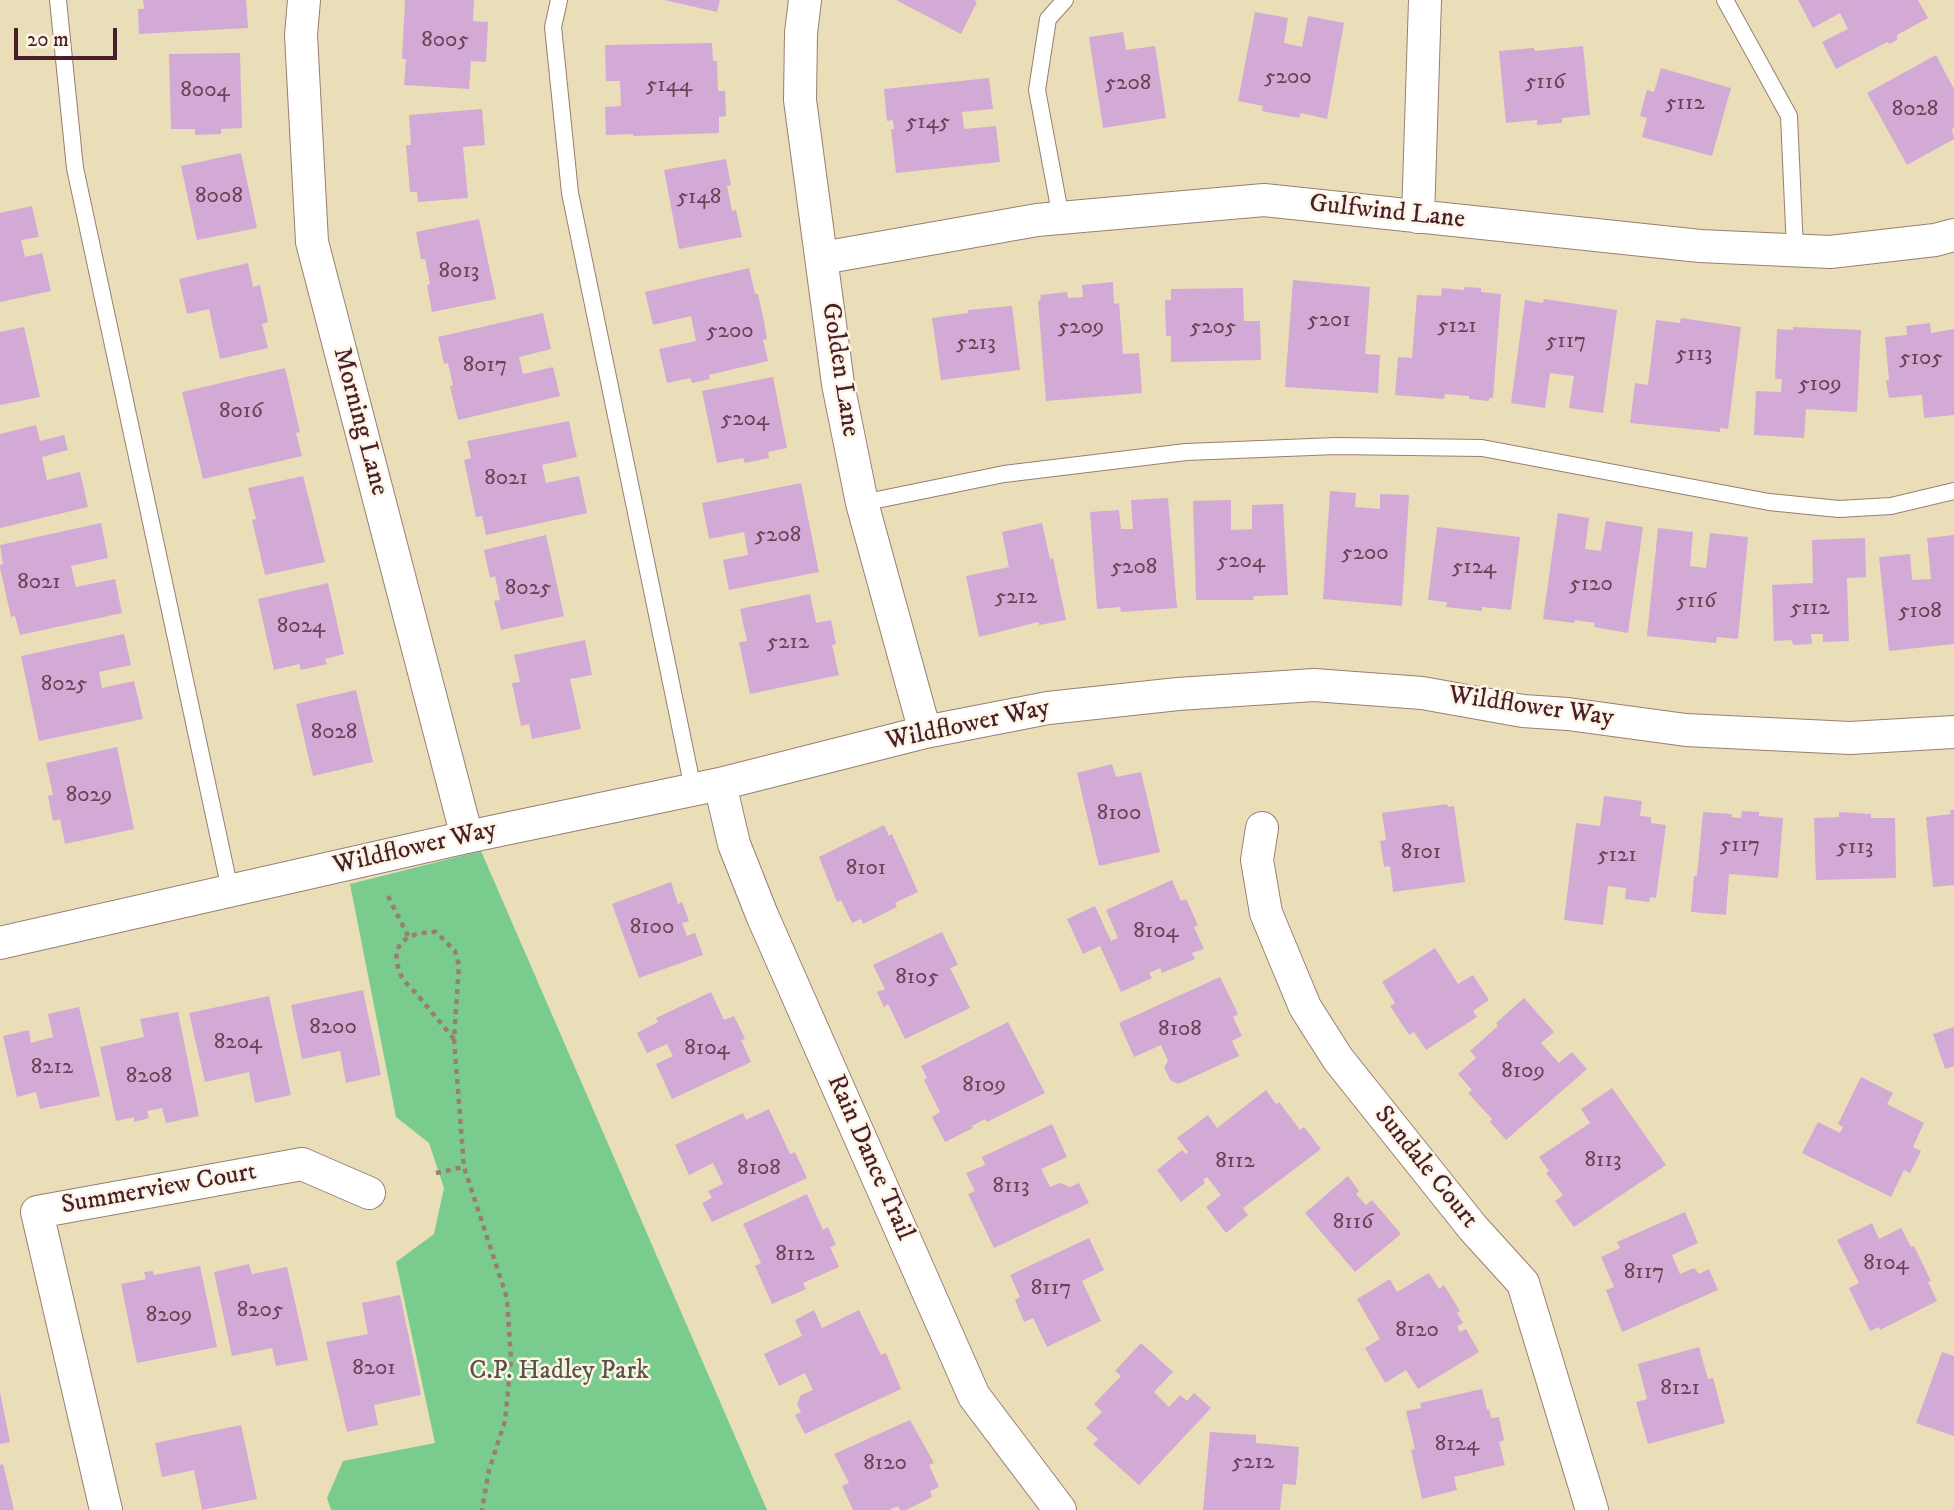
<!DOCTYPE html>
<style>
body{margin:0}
#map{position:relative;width:1954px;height:1510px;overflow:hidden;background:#eadeb9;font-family:"IM FELL DW Pica",serif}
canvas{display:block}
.scale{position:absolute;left:14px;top:28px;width:103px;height:32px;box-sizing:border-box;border:4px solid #4a1f2b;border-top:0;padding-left:9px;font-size:21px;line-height:24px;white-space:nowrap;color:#4a1f2b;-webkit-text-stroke:5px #fcf5e5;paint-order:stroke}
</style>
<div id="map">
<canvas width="1954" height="1510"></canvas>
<div class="scale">20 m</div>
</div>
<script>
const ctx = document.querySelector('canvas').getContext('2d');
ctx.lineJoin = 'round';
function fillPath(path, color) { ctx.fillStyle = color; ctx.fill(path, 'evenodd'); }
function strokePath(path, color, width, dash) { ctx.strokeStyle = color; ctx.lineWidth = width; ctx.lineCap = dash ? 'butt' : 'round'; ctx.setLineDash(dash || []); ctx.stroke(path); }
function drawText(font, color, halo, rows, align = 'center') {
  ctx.font = font + ' "IM FELL DW Pica",serif'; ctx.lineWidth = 5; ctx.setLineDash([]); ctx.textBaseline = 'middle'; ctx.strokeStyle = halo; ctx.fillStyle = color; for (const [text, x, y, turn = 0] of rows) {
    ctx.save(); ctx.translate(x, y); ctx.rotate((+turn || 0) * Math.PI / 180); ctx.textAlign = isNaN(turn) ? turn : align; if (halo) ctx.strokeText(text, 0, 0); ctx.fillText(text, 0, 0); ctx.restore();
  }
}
const green = new Path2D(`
 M481 851 767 1510H331L327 1498 343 1461 435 1443 396 1262 434 1234 444 1188 429 1143 396 1117 350 884Z`);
const building = new Path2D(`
 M143 0H246L248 28 139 34 138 9H144Z
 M405 0H474L473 21 488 22 486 62 471 61 469 89 404 85 406 59H402Z
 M664 0H720L717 12Z
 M896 0H974L977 2 961 34Z
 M1798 0H1918L1928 18 1897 35V40L1890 44 1887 42 1836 69 1822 42 1848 29 1840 13 1813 28Z
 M1255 12 1288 18 1284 43 1302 47 1308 16 1344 23 1327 119 1301 113 1299 118 1262 111 1263 106 1238 101Z
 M1123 32 1126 50 1155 46 1166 118 1103 128 1089 37Z
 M712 43 713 61H717L718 91H725L726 116 719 117V133L633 136V134L606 135 605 107 621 106 620 81H606L605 45Z
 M1583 46 1590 115 1562 118V123L1537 125V120L1506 123 1499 51 1534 48 1535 51Z
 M240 53 242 128 221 129V134L195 135V129H171L169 54Z
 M1936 55 1954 89V128L1952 129 1954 139 1907 165 1867 93Z
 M1661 68 1731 88 1712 156 1642 137 1647 118 1640 116 1647 90 1654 92Z
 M989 78 993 109 962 112 964 129 996 126 1000 162 896 173 891 129H894L893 120 887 121 884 89Z
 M482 109 485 145 463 147 468 198 418 202 417 192H410L406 145H411L409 115Z
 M241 153 257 228 197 240 181 166Z
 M726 159 731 185 727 186 732 211 736 210 742 237 679 249 664 170Z
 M32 206 39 237 21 240 25 257 42 253 51 291 0 302V213Z
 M479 219 496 299 432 312 427 285 430 284 425 259H421L416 232Z
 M248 263 253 287 260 285 268 322 262 324 268 348 220 359 209 309 187 314 179 279Z
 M749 268 755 294H758L764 321 767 339 763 340 768 361 709 375 710 379 692 383 690 378 667 383 659 349 696 341 691 316 653 325 645 292Z
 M1293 280 1370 287 1365 354 1380 355 1378 393 1285 387Z
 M1113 282 1114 304 1119 303 1123 354 1139 353 1142 393 1046 401 1038 301 1041 300 1040 295 1067 292 1068 298 1083 297 1082 285Z
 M1465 287 1481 288V292L1501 294 1493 398H1489V401L1469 399V396L1445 394 1444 399 1395 395 1398 357 1412 358 1417 295 1441 296 1442 288 1464 290Z
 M1243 288 1244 321H1260L1261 360 1171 362V336H1166L1165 300H1171V289Z
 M1544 299 1617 310 1603 413 1569 408 1574 376 1550 373 1545 408 1511 403 1525 300 1543 303Z
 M1012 306 1020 370 941 380 932 318 968 313V310Z
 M543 313 551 349 519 357 523 374 553 367 560 396 458 420 450 386 453 385 448 363 444 364 438 337Z
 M1681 318 1741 327 1728 429 1720 428V432L1630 423 1635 383 1648 385 1656 320 1680 323Z
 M1930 323 1931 333 1954 329V415L1924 418 1922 395 1889 398 1886 381 1889 380 1885 337 1907 335 1906 326Z
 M24 327 40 397 0 405V332Z
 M1793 327 1861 330 1857 412 1806 409 1804 438 1754 435 1756 391 1781 392 1782 379H1775L1777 329 1793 330Z
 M285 368 300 432 296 433 302 456 203 479 182 392Z
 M773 377 787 448 768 452 769 458 745 463 743 458 717 463 702 391Z
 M569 421 577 457 542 465 546 483 579 476 587 513 486 535 482 516 476 517 464 460 471 458 467 441Z
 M36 425 40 441 64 435 68 450 42 457 47 480 80 472 88 507 0 528V434Z
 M303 476 325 562 265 575 252 520 256 519 248 488Z
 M801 483 819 572 729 590 723 560 748 555 744 532 709 539 702 503Z
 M1330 491 1356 493 1355 507 1380 509V494L1409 495 1402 606 1323 599Z
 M1168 498 1177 608 1121 612 1120 607 1097 609 1090 512 1119 510 1121 529H1133L1131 500Z
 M1231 500V530L1252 529V505L1283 504 1288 595 1254 596 1253 600H1196L1193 501Z
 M1558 513 1589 518 1585 549 1601 551 1606 521 1643 527 1628 633 1594 627 1595 623 1575 620 1574 623 1543 619Z
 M101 523 108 558 71 566 76 587 115 579 122 613 20 635 15 616 11 617 0 568V565L3 564 0 545Z
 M1042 523 1050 559 1053 558 1066 620 1039 625 1038 622 979 637 966 576 1009 567 1002 532Z
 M1437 527 1520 537 1511 610 1482 607V611L1446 607 1447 602 1428 600Z
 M1658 528 1693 532 1690 566 1706 568 1710 533 1748 537 1738 639 1717 637 1716 643 1647 636Z
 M546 535 564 616 501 630 494 601 500 600 495 576 490 578 484 550Z
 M1954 535V644L1889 651 1879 557 1910 554 1912 580 1931 579 1927 538Z
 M1865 538 1866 577 1847 578 1849 641 1823 642V634H1811L1812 644 1793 645 1792 640 1774 641 1772 585 1813 583 1812 540Z
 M328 583 344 654 325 659 327 664 301 670 299 664 274 670 258 599Z
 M810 594 816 623 831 620 836 644 832 645 839 675 750 694 739 642 747 641 740 609Z
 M124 634 131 665 99 672 102 688 134 681 143 719 39 741 21 656Z
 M585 640 592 675 570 679 581 729 532 739 529 724 521 726 512 683 520 682 514 655Z
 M356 690 373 762 313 776 296 704Z
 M117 747 134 829 65 844 60 819 53 821 48 796 53 795 46 763Z
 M1112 764 1116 777 1141 772 1160 852 1099 866 1077 773Z
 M1604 796 1642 801 1640 816 1651 817V823L1666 825 1656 898 1650 897 1649 902 1625 899 1626 888 1608 886 1603 925 1564 920 1576 823 1600 826Z
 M1447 804 1448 807 1454 806 1465 882 1393 892 1390 866 1384 867 1380 841 1386 840 1382 813Z
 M1950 810H1954V885L1933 887 1926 817 1951 814Z
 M1742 811 1759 812V816L1783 818 1778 878 1729 874 1726 915 1691 912 1694 876H1697L1703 812 1732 814 1731 817 1741 818Z
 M1839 812 1871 814V818H1895L1896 878 1816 880 1814 818 1839 817Z
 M884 825 889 836 892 834 918 892 895 903 897 907 863 924 861 919 852 923 841 900 837 902 819 857Z
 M1172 880 1181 901 1186 899 1198 925 1194 927 1204 949 1192 953 1195 959 1162 973 1160 968 1149 973 1152 978 1121 992 1100 946 1083 954 1067 919 1095 906 1111 941 1118 938 1106 910Z
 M671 882 678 904 682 902 689 921 682 923 687 936 695 933 703 955 639 978 612 904Z
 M942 932 958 965 950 968 970 1008 905 1039 888 1004 884 1007 877 992 885 989 873 965Z
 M1435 948 1458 984 1473 975 1489 1000 1473 1011 1477 1017 1426 1050 1414 1032 1409 1035 1390 1006 1395 1003 1382 982Z
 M1220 977 1238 1014 1233 1017 1242 1036 1232 1041 1239 1056 1178 1084 1170 1080 1164 1067 1168 1061 1161 1045 1134 1057 1119 1023Z
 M363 990 381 1075 346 1083 340 1051 302 1059 291 1005Z
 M711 992 724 1020 734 1016 745 1039 741 1040 751 1062 672 1099 656 1064 673 1056 667 1044 647 1053 637 1033 658 1022 656 1018Z
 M269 996 291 1095 255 1103 249 1072 205 1082 189 1013Z
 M1524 998 1554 1032 1541 1043 1559 1063 1572 1052 1587 1069 1506 1140 1490 1122 1492 1119 1468 1093 1472 1090 1458 1074 1476 1058 1470 1051 1498 1026 1496 1023Z
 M79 1007 100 1096 40 1109 36 1092 17 1097 3 1036 29 1030 31 1043 53 1037 48 1014Z
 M178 1012 199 1116 166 1123 162 1108 147 1111 149 1118 134 1122V1117L116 1121 100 1047 144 1037 140 1019Z
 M1008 1022 1045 1093 987 1122 985 1119 972 1126 973 1128 945 1142 932 1117 940 1112 924 1080 927 1078 921 1066Z
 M1954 1027V1066L1945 1069 1933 1034Z
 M1861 1077 1893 1093 1887 1104 1924 1123 1913 1147 1921 1151 1910 1173 1904 1170 1891 1197 1802 1153 1818 1122 1840 1133 1843 1127 1838 1124Z
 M1612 1088 1666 1165 1574 1227 1555 1201 1563 1195 1546 1173 1549 1171 1539 1157 1590 1123 1581 1109Z
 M1266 1090 1276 1104 1279 1102 1300 1130 1304 1127 1321 1149 1243 1208 1248 1215 1226 1233 1206 1207 1221 1195 1207 1177 1203 1180 1205 1183 1181 1202 1157 1170 1182 1150 1186 1154 1188 1152 1177 1138 1208 1115 1217 1128Z
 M769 1109 790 1154 795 1152 807 1178 712 1222 702 1203 712 1198 708 1191 723 1184 713 1163 689 1175 675 1145 743 1113 746 1120Z
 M1052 1124 1067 1157 1041 1169 1050 1187 1060 1183 1070 1187 1079 1183 1089 1203 994 1248 968 1194 975 1191 966 1173 985 1165 982 1157Z
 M1348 1176 1359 1191 1356 1194 1366 1205 1372 1200 1401 1234 1355 1272 1305 1213Z
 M807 1194 823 1230 828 1227 836 1245 830 1247 839 1267 803 1283 806 1289 772 1304 755 1266 761 1263 743 1224Z
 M1685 1212 1698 1243 1672 1255 1680 1274 1694 1268 1699 1274 1709 1269 1718 1290 1622 1332 1606 1290 1614 1287 1601 1257 1620 1248 1617 1242Z
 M1872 1223 1879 1239 1901 1228 1911 1247 1914 1246 1931 1281 1928 1282 1937 1301 1880 1330 1879 1327 1870 1331 1849 1288 1859 1283 1837 1240Z
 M1089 1238 1104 1270 1082 1281 1101 1321 1047 1347 1033 1318 1024 1322 1015 1300 1020 1297 1010 1275Z
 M249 1264 252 1274 287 1267 308 1360 276 1366 272 1348 232 1356 214 1272Z
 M200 1266 217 1347 137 1363 121 1284 146 1279 144 1272 153 1271 154 1275Z
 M1429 1273 1439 1289 1444 1285 1460 1311 1457 1313 1463 1323 1457 1326 1460 1332 1466 1329 1479 1352 1418 1389 1406 1370 1385 1383 1365 1348 1380 1339 1357 1299 1390 1279 1397 1292Z
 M400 1295 421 1395 374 1405 378 1425 347 1432 326 1342 368 1334 362 1303Z
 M814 1310 822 1328 859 1310 881 1355 886 1353 901 1389 805 1434 795 1415 801 1412 797 1404 801 1395 813 1390 805 1373 779 1386 764 1354 802 1336 795 1320Z
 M1141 1343 1173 1372 1154 1392 1169 1407 1180 1395 1187 1401 1194 1393 1211 1408 1139 1485 1093 1444 1098 1439 1086 1428 1102 1412 1094 1404 1121 1376 1115 1371Z
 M1699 1347 1708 1379 1713 1378 1725 1423 1648 1444 1636 1402 1647 1399 1638 1364Z
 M1942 1352 1954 1356V1436L1916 1423Z
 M1482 1389 1487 1410 1489 1409 1491 1418 1499 1417 1504 1440 1499 1442 1505 1465 1454 1477 1457 1490 1422 1499 1411 1450 1415 1449 1406 1411 1421 1408 1420 1403Z
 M0 1392 10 1442 0 1444Z
 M910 1420 934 1463 929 1465 939 1487 930 1491 932 1497 906 1510H900L898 1506 889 1510H853L842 1486 849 1483 834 1454Z
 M241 1425 257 1499 202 1510 194 1470 162 1477 155 1443Z
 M1210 1432 1256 1435V1443L1299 1447 1296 1485 1283 1484 1280 1510H1203Z
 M3 1464 14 1510H0V1465Z`);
const path = new Path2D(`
 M388 896 408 936
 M454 1039C441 1023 428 1008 415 992 410 987 403 981 401 975 387 943 408 932 436 932L455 951 459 965 454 1039 464 1167 507 1298 511 1360 505 1421 489 1470 482 1510
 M436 1173 464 1167`);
const lane = new Path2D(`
 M58 0 75 168 230 890
 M559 0 553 27 570 193 693 789
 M1725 0 1789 116 1795 250
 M1061 218 1037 90 1048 19 1065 0
 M862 503 1004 474 1186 452 1336 446 1482 448 1769 502 1839 509 1891 506 1954 491`);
const street = new Path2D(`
 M304 0 301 35 312 242 467 837
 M805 0 801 33 800 100 838 384 862 503 925 732
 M1418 217 1425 0
 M822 258 1037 220 1264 200 1700 246 1830 252 1935 240 1954 235
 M720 784 734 844 762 915 974 1396 1060 1510
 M1262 828 1257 860 1266 913 1305 1007 1338 1059 1473 1228 1523 1283 1592 1510
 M0 943 467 837 720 784 925 732 1048 708 1178 694 1314 685 1422 693 1523 711 1568 714 1686 730 1850 738 1954 732
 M106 1510 37 1212 302 1164 369 1193`);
const numberNames = [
 ["8005",445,41],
 ["5200",1288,78],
 ["5116",1545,83],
 ["5208",1128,84],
 ["5144",669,86],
 ["8004",205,91],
 ["5112",1685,104],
 ["8028",1915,110],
 ["5145",928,123],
 ["8008",219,197],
 ["5148",699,198],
 ["8013",459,272],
 ["5201",1329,321],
 ["5121",1457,327],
 ["5209",1081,328],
 ["5205",1213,328],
 ["5200",730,332],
 ["5117",1566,342],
 ["5213",976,344],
 ["5113",1694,355],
 ["5105",1921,359],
 ["8017",485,366],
 ["5109",1820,385],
 ["8016",241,412],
 ["5204",745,420],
 ["8021",506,479],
 ["5208",778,536],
 ["5200",1365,554],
 ["5204",1241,562],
 ["5208",1134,568],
 ["5124",1474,568],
 ["8021",39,583],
 ["5120",1591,585],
 ["8025",528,589],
 ["5212",1016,598],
 ["5116",1696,602],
 ["5112",1810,609],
 ["5108",1920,612],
 ["8024",301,627],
 ["5212",788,643],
 ["8025",64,685],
 ["8028",334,733],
 ["8029",89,796],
 ["8100",1119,814],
 ["5117",1740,846],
 ["5113",1855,848],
 ["8101",1421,853],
 ["5121",1617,856],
 ["8101",866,869],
 ["8100",652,928],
 ["8104",1156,932],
 ["8105",917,978],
 ["8200",333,1028],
 ["8108",1180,1030],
 ["8204",238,1043],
 ["8104",707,1049],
 ["8212",52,1068],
 ["8109",1523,1072],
 ["8208",149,1077],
 ["8109",984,1086],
 ["8113",1603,1161],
 ["8112",1235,1162],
 ["8108",759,1169],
 ["8113",1011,1187],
 ["8116",1353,1223],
 ["8112",795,1255],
 ["8104",1886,1264],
 ["8117",1644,1273],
 ["8117",1051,1289],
 ["8205",260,1311],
 ["8209",169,1316],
 ["8120",1417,1331],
 ["8201",374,1369],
 ["8121",1680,1389],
 ["8124",1457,1445],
 ["5212",1253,1463],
 ["8120",885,1464]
];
const streetNames = [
 ["Gulfwind Lane",1387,213,6],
 ["Golden Lane",839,370,81],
 ["Morning Lane",359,422,75],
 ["Wildflower Way",1531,708,8],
 ["Wildflower Way",968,726,-12],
 ["Wildflower Way",415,849,-13],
 ["Rain Dance Trail",869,1158,66],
 ["Sundale Court",1425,1168,51],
 ["Summerview Court",159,1190,-10]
];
const parkNames = [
 ["C.P. Hadley Park",559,1373]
];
fillPath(green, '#7acc8e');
fillPath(building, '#d3a9d6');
strokePath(lane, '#9a7e72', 18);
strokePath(street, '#9a7e72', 34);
strokePath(path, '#9a7e72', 4.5, [5, 5]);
strokePath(lane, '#fff', 16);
strokePath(street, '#fff', 32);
drawText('23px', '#6c4256', null, numberNames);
drawText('26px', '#4a1f2b', '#fcf5e5', streetNames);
drawText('26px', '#585349', '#fcf5e5', parkNames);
</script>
